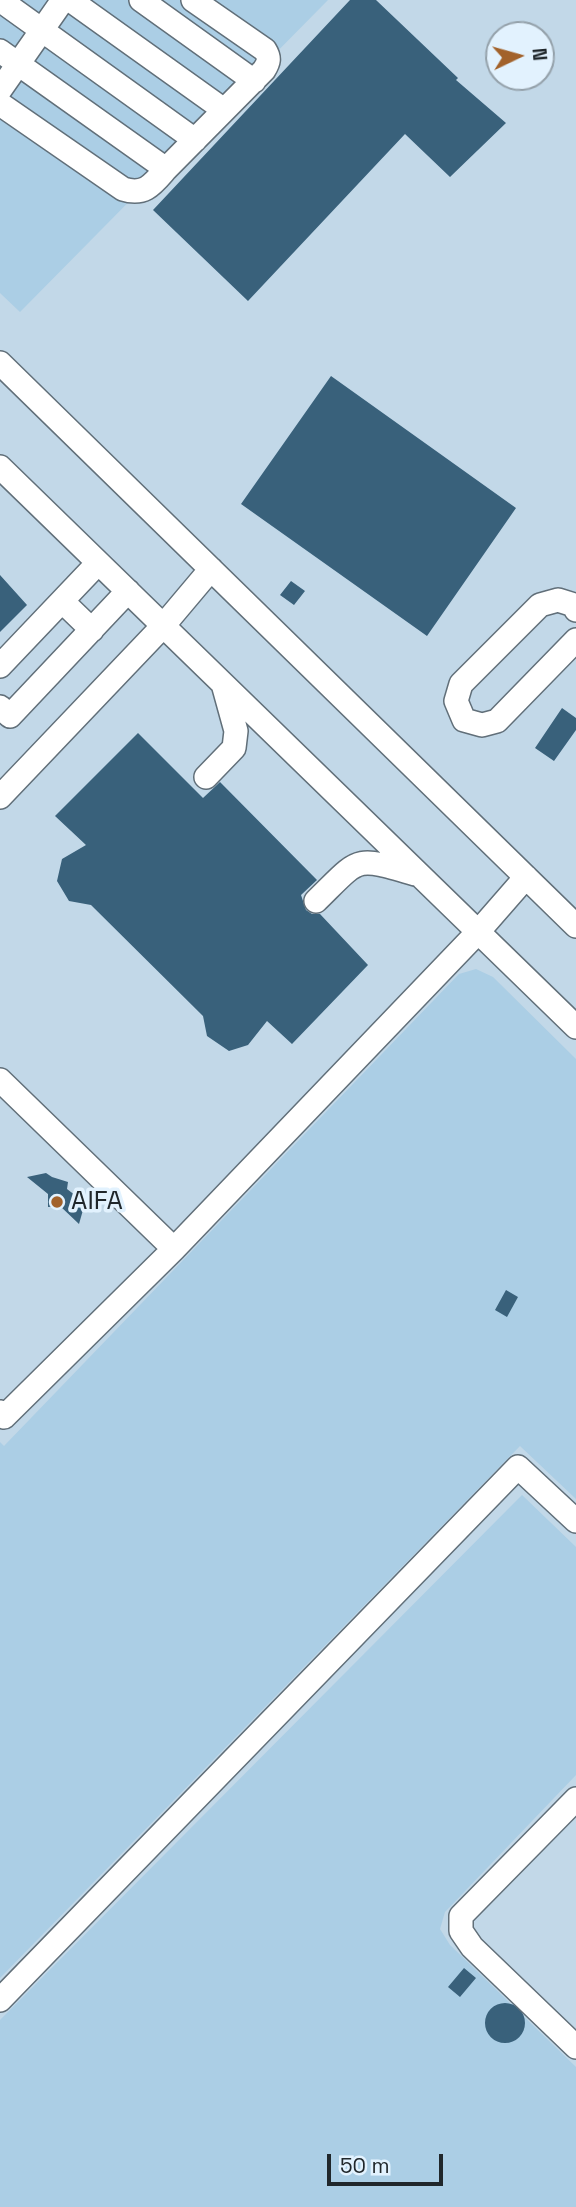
<!DOCTYPE html>
<style>
body{margin:0}
#map{position:relative;width:576px;height:2207px;overflow:hidden;background:#d5e5f0;font-family:"Space Grotesk",sans-serif}
canvas{display:block}
.north{position:absolute;left:485px;top:21px;width:70px;height:70px;box-sizing:border-box;background:#e2f2fe;border:2px solid #94a1aa;border-radius:50%;rotate:85deg;font-size:19px;font-weight:700;line-height:28px;text-align:center;color:#20272b}
.north::after{content:'';display:block;margin:auto;width:24px;height:32px;background:#a2622b;clip-path:polygon(50% 0,100% 100%,50% 72%,0 100%)}
.scale{position:absolute;left:327px;top:2154px;width:116px;height:32px;box-sizing:border-box;border:4px solid #20272b;border-top:0;padding-left:9px;font-size:21px;line-height:24px;white-space:nowrap;color:#20272b;-webkit-text-stroke:5px #e2f2fe;paint-order:stroke}
</style>
<div id="map">
<canvas width="576" height="2207"></canvas>
<div class="north">N</div>
<div class="scale">50 m</div>
</div>
<script>
const ctx = document.querySelector('canvas').getContext('2d');
ctx.lineJoin = 'round';
function fillPath(path, color) { ctx.fillStyle = color; ctx.fill(path, 'evenodd'); }
function strokePath(path, color, width, dash) { ctx.strokeStyle = color; ctx.lineWidth = width; ctx.lineCap = dash ? 'butt' : 'round'; ctx.setLineDash(dash || []); ctx.stroke(path); }
function drawText(font, color, halo, rows, align = 'center') {
  ctx.font = font + ' "Space Grotesk",sans-serif'; ctx.lineWidth = 7; ctx.setLineDash([]); ctx.textBaseline = 'middle'; ctx.strokeStyle = halo; ctx.fillStyle = color; for (const [text, x, y, turn = 0] of rows) {
    ctx.save(); ctx.translate(x, y); ctx.rotate((+turn || 0) * Math.PI / 180); ctx.textAlign = isNaN(turn) ? turn : align; if (halo) ctx.strokeText(text, 0, 0); ctx.fillText(text, 0, 0); ctx.restore();
  }
}
const built = new Path2D(`
 M0 0H576V2207H0ZM499 35H541V77H499Z`);
const green = new Path2D(`
 M0 0H328L20 312 0 293Z
 M476 969 493 977 576 1059V1499L520 1446 0 1978V1442L4 1446 459 974Z
 M522 1495 576 1547V1775L445 1912 440 1929 450 1945 576 2067V2207H0V2020Z`);
const building = new Path2D(`
 M350 0H376L458 78 456 80 506 123 450 177 405 134 248 301 153 210Z
 M331 376 516 508 427 636 241 504Z
 M0 575 27 605 0 632Z
 M291 581 305 591 294 605 280 595Z
 M562 708 576 718V730L554 761 535 748Z
 M138 733 203 798 220 782 317 880 301 895 306 910 312 914H320L368 965 292 1044 267 1021 248 1045 229 1051 207 1036 203 1016 91 905 69 901 57 881 62 859 86 845 55 816Z
 M46 1173 52 1177 68 1182 67 1189 80 1199 79 1203 83 1210 79 1224 60 1206 48 1207V1194L27 1177Z
 M506 1290 518 1297 507 1317 495 1310Z
 M464 1968 476 1978 460 1997 448 1987Z
 M485 2023a20 20 0 1 1 40 0a20 20 0 1 1-40 0Z`);
const minor = new Path2D(`
 M0 0 195 140
 M70 0 224 110
 M141 0 254 81
 M0 51 166 169C153 184 145 196 123 189L0 104
 M0 90 63 0
 M166 169 264 70C269 62 270 58 265 50L193 0
 M0 363 576 926
 M0 467 576 1027
 M62 601 92 630
 M576 610 574 605 558 600 540 605 461 684 456 701 464 720 482 725 497 721 576 640
 M0 666 98 563
 M0 707 10 716 128 591
 M206 777 234 748 236 731 223 684
 M0 797 163 626 211 569
 M316 901C361 857 353 856 415 874
 M0 1080 174 1249
 M0 1412 4 1417 174 1249 478 932 526 877
 M576 1799 461 1916V1931L472 1947 576 2047
 M0 2000 518 1467 576 1521`);
const markers = [
 [57,1202,7,"#a2622b"]
];
const poiNames = [
 ["AIFA",71,1202]
];
fillPath(built, '#c2d8e8');
fillPath(green, '#abcee5');
fillPath(building, '#39617b');
strokePath(minor, '#616f79', 26);
strokePath(minor, '#fff', 23);
for (const [x, y, r, color] of markers) { const dot = new Path2D(); dot.arc(x, y, r, 0, 2 * Math.PI); ctx.fillStyle = color; ctx.fill(dot); strokePath(dot, '#e2f2fe', 2.5); }
drawText('26px', '#20272b', '#e2f2fe', poiNames, 'left');
</script>
